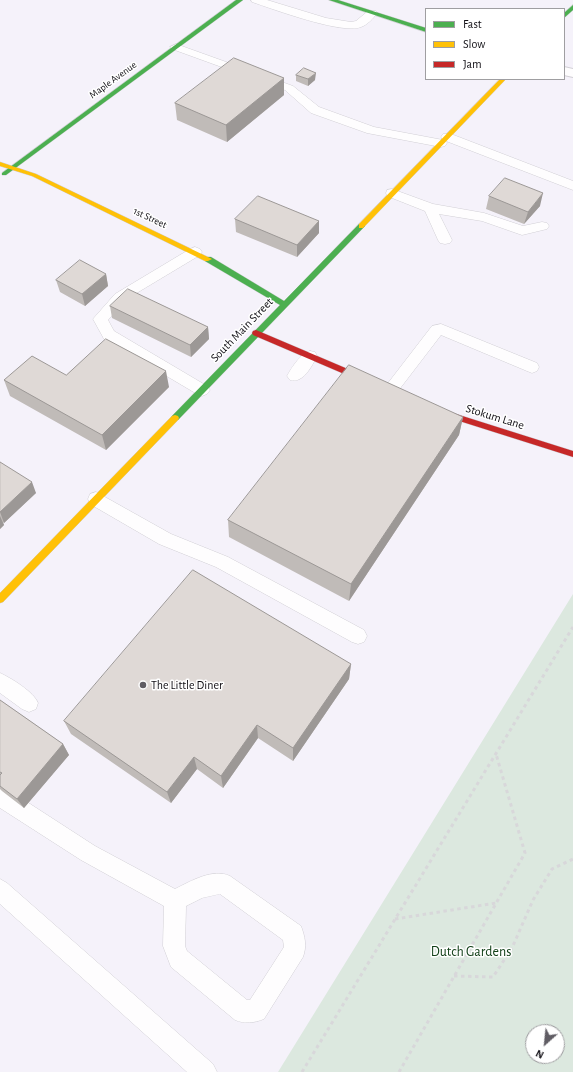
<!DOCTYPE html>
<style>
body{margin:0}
#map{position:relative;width:573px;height:1072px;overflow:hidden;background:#f5f2fa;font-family:"Alegreya Sans",sans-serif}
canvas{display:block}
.legend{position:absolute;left:425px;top:8px;width:140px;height:72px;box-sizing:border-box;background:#fff;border:1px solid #9f9ea1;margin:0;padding:5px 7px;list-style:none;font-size:12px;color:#0f0d13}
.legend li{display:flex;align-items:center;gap:8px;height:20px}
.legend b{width:20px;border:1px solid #9f9ea1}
.north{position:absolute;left:525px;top:1024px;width:40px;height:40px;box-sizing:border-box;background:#fff;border:1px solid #9f9ea1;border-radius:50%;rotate:207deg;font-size:11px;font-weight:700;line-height:16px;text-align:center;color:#0f0d13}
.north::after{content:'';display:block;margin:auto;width:14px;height:18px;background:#605d64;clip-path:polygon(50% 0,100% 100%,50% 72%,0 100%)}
</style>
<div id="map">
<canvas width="573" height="1072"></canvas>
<ul class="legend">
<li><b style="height:5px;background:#4caf50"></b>Fast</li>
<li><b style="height:5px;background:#ffc107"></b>Slow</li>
<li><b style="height:5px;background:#c62828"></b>Jam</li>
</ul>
<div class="north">N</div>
</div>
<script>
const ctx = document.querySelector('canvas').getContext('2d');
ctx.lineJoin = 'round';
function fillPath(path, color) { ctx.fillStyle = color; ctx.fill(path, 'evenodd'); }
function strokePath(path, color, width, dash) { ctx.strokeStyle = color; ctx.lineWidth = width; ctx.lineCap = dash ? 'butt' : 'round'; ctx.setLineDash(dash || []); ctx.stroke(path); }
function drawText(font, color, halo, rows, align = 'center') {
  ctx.font = font + ' "Alegreya Sans",sans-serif'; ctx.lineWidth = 3; ctx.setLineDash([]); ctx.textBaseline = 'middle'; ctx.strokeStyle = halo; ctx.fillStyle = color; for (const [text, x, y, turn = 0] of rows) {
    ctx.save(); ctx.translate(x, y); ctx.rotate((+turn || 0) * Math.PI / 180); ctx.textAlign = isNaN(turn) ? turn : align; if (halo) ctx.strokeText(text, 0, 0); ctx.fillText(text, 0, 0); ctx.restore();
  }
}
const green = new Path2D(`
 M573 594V1072H278ZM533 1032H557V1056H533Z`);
const path = new Path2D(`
 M395 919 496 903
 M454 976 493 977 512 948 533 900 552 869 573 859
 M302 1072 573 627
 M399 1072 525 853 496 754`);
const lane = new Path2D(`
 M251 0H267L326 18 351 22 356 21 368 11H376L377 13C374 18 367 25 361 27 343 35 273 9 252 2Z
 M176 44 293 86 319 107 374 127 443 140 441 137 443 134H451L573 181V190L446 141 447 143 445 146 441 147 367 133 311 113 285 90 172 49 170 47Z
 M392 189 433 204 484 213 523 226 542 222 547 223 549 226 547 229 522 235 482 221 439 214 452 240 450 243 445 244 440 243 438 240 425 211 387 196 386 193 387 190Z
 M195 247 200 249 202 252 200 255 125 300 108 320 114 331 207 386 210 390 207 394 202 396 197 394 104 339 93 319 115 294 190 249Z
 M441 324 537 363 539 367 537 371 532 373 527 371 441 335 395 395 390 397 385 395 382 391 385 387 432 326Z
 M310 351 315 352 317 356C312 366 303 384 290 380L287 376C292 367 301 353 310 351Z
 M96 492 171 534 228 557 364 630 367 636 364 642 358 644 352 642 216 567 159 544 90 504 88 499 90 494Z
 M0 673C11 678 34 692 38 703L36 709 29 712 22 709 0 693Z
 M0 786 7 789 95 846 175 889C191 881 213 868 230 876L301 926C305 937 307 946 303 957L264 1019C254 1023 245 1024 235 1020L171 967 163 946 164 906 81 860 0 808ZM220 894 283 940 284 947 250 1000H247L187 951 185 946 186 906 202 898Z
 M0 879 7 883 213 1064 217 1072H187L0 904Z`);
const street = new Path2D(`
 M564 67 573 69V77L564 75Z`);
const fast = new Path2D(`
 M236 0H243L6 175H2V173Z
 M329 0H338L426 28V32Z
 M573 5V10L564 18V13Z
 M359 224H361L365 226 178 420H172L171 418 172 416 280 305 205 261V257H211L284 301Z`);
const slow = new Path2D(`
 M500 79H506L363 228H359V224Z
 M0 162 36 174 212 259 208 261H205L32 176 0 166Z
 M175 415 178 416 179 418 178 420 3 602 0 603V593L172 416Z`);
const jam = new Path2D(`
 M256 330 376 381 377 383 376 385H370L253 335 252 333 253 331Z
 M434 407 573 451V457L431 412 430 410Z`);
const wall = new Path2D(`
 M296 75 315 80 308 86 296 81Z
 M284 78V95L227 142 177 120 175 103Z
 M489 196 540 206 524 224 486 209Z
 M235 219 319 221V233L297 257 236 232Z
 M106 274 108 286 85 306 60 292 56 280Z
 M110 306 208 327 209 339 191 357 112 318Z
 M66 375 169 387 106 450 10 396 4 380Z
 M463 417 459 435 349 601 229 537 228 520Z
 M0 462 36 493 4 523 3 522 4 525 0 529Z
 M351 664 349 679 293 761 258 738 223 788 197 769 171 803 71 734 64 721Z
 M0 700 63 744 69 755 24 808 2 791 0 789Z`);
const shadedWall = new Path2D(`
 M316 73 315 80 308 86V79Z
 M284 78V95L227 142 226 125Z
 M543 193 540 206 524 224 528 212Z
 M319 221V233L297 257V245Z
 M106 274 108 286 85 306 82 294Z
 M208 327 209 339 191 357 190 345Z
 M166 371 169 387 106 450 102 435Z
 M463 417 459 435 349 601 351 584Z
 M32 482 36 493 4 523 0 512Z
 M0 516 4 525 0 529Z
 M351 664 349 679 293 761V748Z
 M257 725 258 738 223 788 221 776Z
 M63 744 69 755 24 808 17 799Z
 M194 757 197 769 171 803 167 792Z`);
const building = new Path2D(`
 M234 58 284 78 226 125 175 103Z
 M304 68 316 73 308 79 296 75Z
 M505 178 543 193 528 212 489 196Z
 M258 196 319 221 297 245 235 219Z
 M80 260 106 274 82 294 56 280Z
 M128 289 208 327 190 345 110 306Z
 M106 339 166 371 102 435 4 380 32 356 66 375Z
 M349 365 463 417 351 584 228 520Z
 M0 462 32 482 0 512Z
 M193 570 351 664 293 748 257 725 221 776 194 757 167 792 64 721Z
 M0 700 63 744 17 799 0 786V775L2 773 0 772Z`);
const markers = [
 [143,685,4,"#605d64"]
];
const farStreetnames = [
 ["Maple Avenue",113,80,-36],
 ["1st Street",150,218,25]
];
const streetNames = [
 ["South Main Street",242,330,-46],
 ["Stokum Lane",495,417,17]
];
const poiNames = [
 ["The Little Diner",151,685]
];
const nearParknames = [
 ["Dutch Gardens",471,952]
];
fillPath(green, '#dce8df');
strokePath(lane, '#d1cfd5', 1);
strokePath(street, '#d1cfd5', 2);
strokePath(fast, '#d1cfd5', 1);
strokePath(slow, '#d1cfd5', 1);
strokePath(jam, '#d1cfd5', 1);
strokePath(path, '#d8d7da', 3, [3.5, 3.5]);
fillPath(lane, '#fefdfe');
fillPath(street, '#fefdfe');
fillPath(fast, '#4caf50');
fillPath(slow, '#ffc107');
fillPath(jam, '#c62828');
fillPath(wall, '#c0bbb8');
fillPath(shadedWall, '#9c9896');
fillPath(building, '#dfd9d6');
strokePath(building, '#9c9896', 1);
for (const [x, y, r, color] of markers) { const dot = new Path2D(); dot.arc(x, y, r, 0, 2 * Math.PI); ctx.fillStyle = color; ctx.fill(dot); strokePath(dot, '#fff', 1.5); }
drawText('10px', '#0f0d13', '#fff', farStreetnames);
drawText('12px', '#0f0d13', '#fff', streetNames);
drawText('12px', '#0f0d13', '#fff', poiNames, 'left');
drawText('14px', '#134119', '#fff', nearParknames);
</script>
